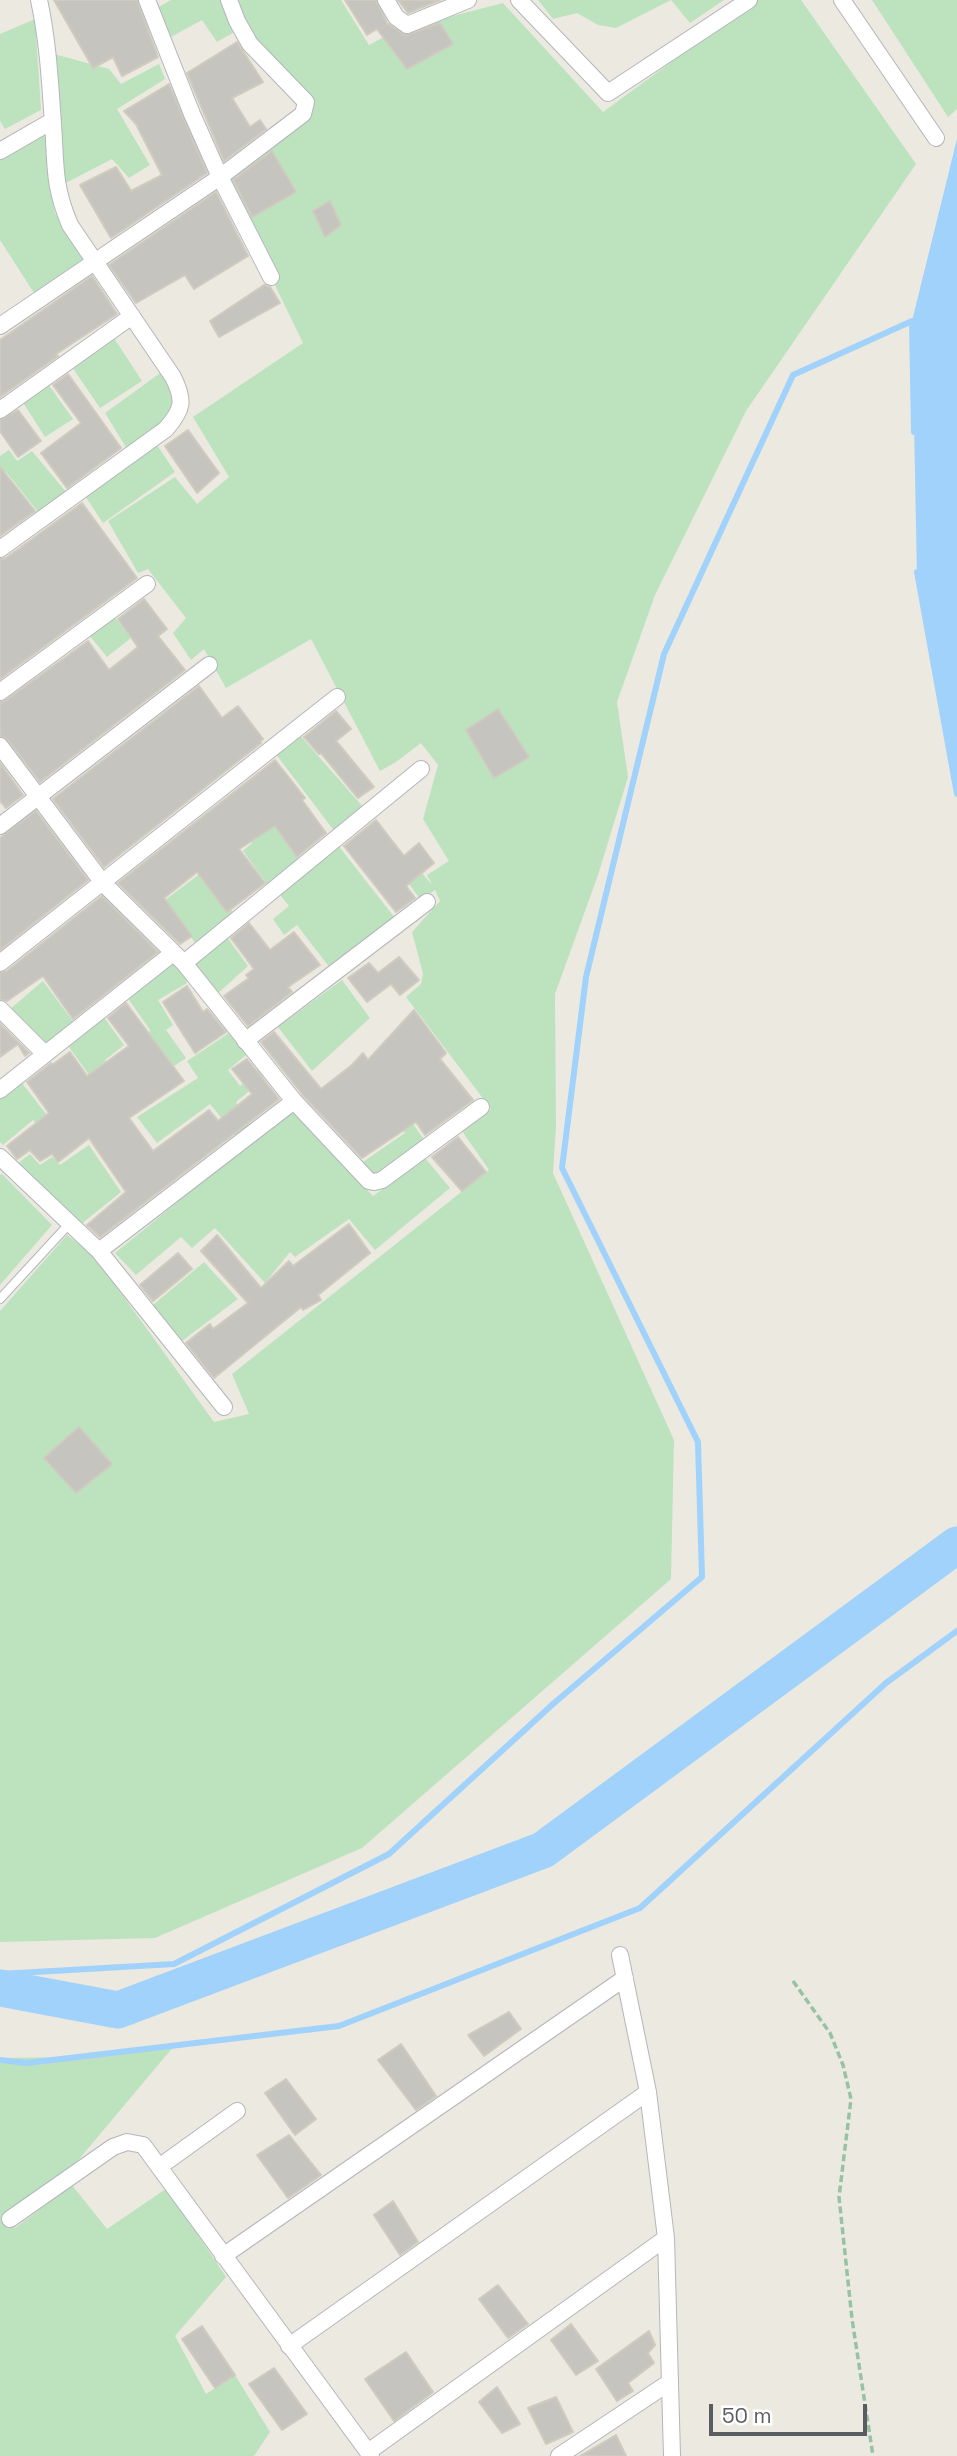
<!DOCTYPE html>
<style>
body{margin:0}
#map{position:relative;width:957px;height:2456px;overflow:hidden;background:#ece9e0;font-family:"Space Grotesk",sans-serif}
canvas{display:block}
.scale{position:absolute;left:709px;top:2404px;width:158px;height:32px;box-sizing:border-box;border:4px solid #595c61;border-top:0;padding-left:9px;font-size:21px;line-height:24px;white-space:nowrap;color:#595c61;-webkit-text-stroke:5px #fff;paint-order:stroke}
</style>
<div id="map">
<canvas width="957" height="2456"></canvas>
<div class="scale">50 m</div>
</div>
<script>
const ctx = document.querySelector('canvas').getContext('2d');
ctx.lineJoin = 'round';
function fillPath(path, color) { ctx.fillStyle = color; ctx.fill(path, 'evenodd'); }
function strokePath(path, color, width, dash) { ctx.strokeStyle = color; ctx.lineWidth = width; ctx.lineCap = dash ? 'butt' : 'round'; ctx.setLineDash(dash || []); ctx.stroke(path); }
const green = new Path2D(`
 M171 0H224L236 31 217 42 202 20 169 38 155 9Z
 M234 0H341L369 45 395 31 503 3 603 112 756 0H801L916 164 746 411 655 595 617 702 628 777 598 875 555 994 556 1126 553 1173 674 1440 671 1579 362 1848 155 1938 0 1942V1311L67 1235 95 1257 214 1422 249 1414 232 1374 489 1170 462 1131 491 1109 406 997 421 984 423 974 412 932 440 901 435 890 421 900 396 867 415 876 422 873 432 885 427 875 449 861 423 819 438 765 421 743 396 762 380 771 311 639 226 688 204 649 191 660 173 633 186 618 148 569 138 573 108 521 175 477 197 504 229 477 193 417 303 343 223 178 312 113 309 97 256 44Z
 M538 0H671L616 28 598 25 577 13 553 19Z
 M671 0H724L690 23Z
 M872 0H957V109L948 117Z
 M35 19 41 110 5 129 0 121V34Z
 M54 54 109 69 121 84 159 64 165 79 117 109 150 165 129 178 112 159 62 185Z
 M45 134 49 180 55 213 83 259 34 293 0 240V159Z
 M114 338 142 381 100 408 72 367Z
 M163 371 171 389 175 406 160 424 127 449 105 413Z
 M48 384 73 419 45 437 22 401Z
 M157 445 175 472 103 523 85 496Z
 M9 450 17 461 32 451 66 492 39 513 6 472 0 475V456Z
 M114 616 131 638 107 657 89 635Z
 M299 734 364 808 335 832 275 753Z
 M269 817 301 863 269 887 243 851 252 843 246 834Z
 M337 844 395 918 330 968 297 925 284 935 273 919 289 906 277 891Z
 M201 873 236 916 198 947 165 900Z
 M226 936 248 966 216 995 192 962Z
 M170 961 182 969 187 983 158 1000 173 1025 166 1030 186 1058 167 1071 146 1037 150 1030 127 997Z
 M342 980 370 1018 312 1071 278 1027Z
 M43 981 75 1024 46 1049 10 1009Z
 M103 1016 124 1045 105 1060 137 1109 123 1122 69 1047Z
 M229 1033 246 1055 228 1070 240 1086 259 1068 264 1079 236 1102 252 1129 238 1138 210 1104 157 1143 137 1117 198 1078 187 1061Z
 M22 1083 56 1127 44 1135 33 1120 3 1145 0 1142V1099Z
 M292 1109 373 1196 425 1158 450 1188 375 1250 349 1219 295 1257 290 1252 265 1283 215 1228 192 1248 181 1237 136 1275 115 1253Z
 M404 1111 425 1141 376 1176 371 1175 360 1164 405 1133 395 1119Z
 M89 1145 121 1192 80 1225 17 1164 30 1154 40 1165 52 1157 60 1165Z
 M2 1174 52 1225 0 1285V1175Z
 M204 1262 238 1299 182 1341 153 1305Z
 M174 2046 59 2183 10 2219 15 2228 72 2185 107 2229 167 2188 226 2277 175 2336 206 2394 235 2375 270 2432 254 2456H0V2058L74 2057Z`);
const water = new Path2D(`
 M957 139V794L917 577 912 321Z`);
const stream = new Path2D(`
 M917 572 957 794
 M0 1974 174 1964 389 1854 553 1704 702 1577 698 1442 562 1168 586 977 664 654 793 375 912 321 914 432
 M0 2060 27 2063 339 2026 640 1908 886 1683 957 1631`);
const river = new Path2D(`
 M0 1988 118 2010 543 1850 957 1545`);
const building = new Path2D(`
 M54 0H137L158 57 122 76 113 57 93 68Z
 M345 0H376L387 23 405 35 440 23 453 44 407 69 377 29 367 35Z
 M398 0H440L408 13Z
 M237 42 263 82 232 98 250 127 260 120 266 129 224 161 187 73Z
 M169 84 207 173 111 238 80 185 116 167 131 191 162 175 136 124 124 111Z
 M272 151 296 192 252 217 233 180Z
 M216 192 248 256 194 289 185 275 136 303 109 265Z
 M330 201 341 225 325 237 313 211Z
 M92 276 117 314 56 354 58 356 0 397V340Z
 M264 285 270 287 280 303 219 337 210 321Z
 M68 374 121 448 67 488 41 453 81 423 53 385Z
 M18 410 41 441 18 457 0 431V420Z
 M188 430 219 473 197 493 165 446Z
 M0 467 35 511 0 536Z
 M82 503 137 578 0 679V559L6 558Z
 M144 599 167 629 158 636 185 670 40 782 8 740 0 736V702L6 700 88 641 109 670 138 647 118 619Z
 M199 686 222 718 238 706 263 739 260 742 261 743 104 867 53 799Z
 M498 709 529 757 494 778 466 730Z
 M336 711 351 729 336 741 374 787 358 798 321 753 319 754 304 737Z
 M275 760 305 798 302 800 326 833 297 857 275 826 239 849 265 883 227 912 197 872 164 898 192 936 180 944 118 883Z
 M0 763 23 795 6 808 0 801Z
 M36 811 88 880 0 950V838Z
 M376 820 404 856 419 843 434 863 406 886 415 898 396 912 344 846Z
 M102 896 158 952 73 1019 43 976 7 1001 0 999V973L7 971Z
 M249 923 270 950 294 932 320 965 288 987 292 992 248 1026 224 996 249 978 246 975 254 969 231 938Z
 M399 957 419 980 400 995 391 984 367 1002 348 978 369 963 378 973Z
 M187 986 203 1012 207 1009 226 1032 195 1053 163 1002Z
 M126 1003 184 1081 129 1118 153 1151 209 1110 218 1121 252 1094 232 1069 247 1059 279 1099 100 1237 87 1225 126 1192 89 1138 58 1162 52 1154 40 1161 30 1150 17 1159 7 1146 49 1113 27 1082 51 1063 52 1065 70 1052 87 1076 129 1046 108 1018Z
 M414 1010 446 1053 440 1059 473 1100 425 1135 416 1122 362 1158 302 1094 261 1042 274 1032 321 1089 352 1065 363 1053 368 1060Z
 M0 1024 29 1053 25 1056 18 1044 0 1057Z
 M458 1137 486 1172 462 1191 432 1157Z
 M349 1224 370 1253 318 1295 321 1300 303 1310 301 1307 214 1378 186 1343 210 1324 213 1329 248 1303 201 1251 217 1235 261 1288 289 1261 293 1266Z
 M178 1253 192 1269 153 1301 140 1285Z
 M79 1427 112 1464 76 1493 44 1458Z
 M509 2012 521 2029 484 2056 468 2035Z
 M401 2044 436 2096 416 2110 378 2060Z
 M286 2079 316 2119 295 2135 265 2093Z
 M289 2135 321 2175 288 2198 257 2155Z
 M393 2201 418 2242 400 2255 374 2215Z
 M498 2285 528 2324 508 2338 479 2299Z
 M571 2324 598 2361 576 2375 551 2340Z
 M202 2326 235 2375 215 2388 182 2339Z
 M649 2331 655 2345 648 2353 654 2363 628 2383 633 2391 617 2401 596 2369Z
 M406 2352 433 2392 394 2421 365 2379Z
 M274 2368 307 2414 282 2430 249 2384Z
 M497 2387 520 2424 502 2433 479 2402Z
 M556 2397 573 2432 546 2444 528 2408Z
 M616 2435 626 2456H580Z`);
const path = new Path2D(`
 M793 1981 830 2033 843 2065 851 2099 839 2197 852 2319 873 2456`);
const lane = new Path2D(`
 M0 1299 70 1223`);
const street = new Path2D(`
 M147 0 192 114 220 177 271 277
 M386 0 396 17 407 25 468 0
 M519 0 608 93 749 0
 M842 0 936 138
 M0 151 52 121
 M0 326 220 177 303 114 306 102 250 44 237 21 229 0
 M0 410 132 316
 M0 549 166 429C183 409 185 401 173 377L70 225C53 185 56 165 53 124 50 82 48 41 39 0
 M0 692 147 584
 M0 746 103 883 184 963 294 1101 369 1181 374 1182 382 1180 481 1107
 M0 826 209 665
 M0 963 337 697
 M184 963 421 769
 M0 1009 45 1054
 M245 1041 427 902
 M0 1090 173 953
 M0 1157 99 1251 224 1407
 M99 1251 294 1101
 M620 1955 648 2092 666 2238 672 2456
 M159 2167 237 2111
 M10 2219 113 2147 127 2142 143 2145 371 2456
 M223 2256 625 1978
 M289 2346 648 2092
 M368 2452 666 2238
 M559 2456 670 2382`);
fillPath(green, '#bde3be');
fillPath(water, '#a0d2fc');
strokePath(stream, '#a0d2fc', 6);
strokePath(river, '#a0d2fc', 37);
fillPath(building, '#c6c4be');
strokePath(building, '#d0cbbf', 2);
strokePath(lane, '#b3b6bb', 10);
strokePath(street, '#b3b6bb', 18);
strokePath(path, '#97c3a4', 3.5, [7, 3.5]);
strokePath(lane, '#fff', 8);
strokePath(street, '#fff', 16);
</script>
